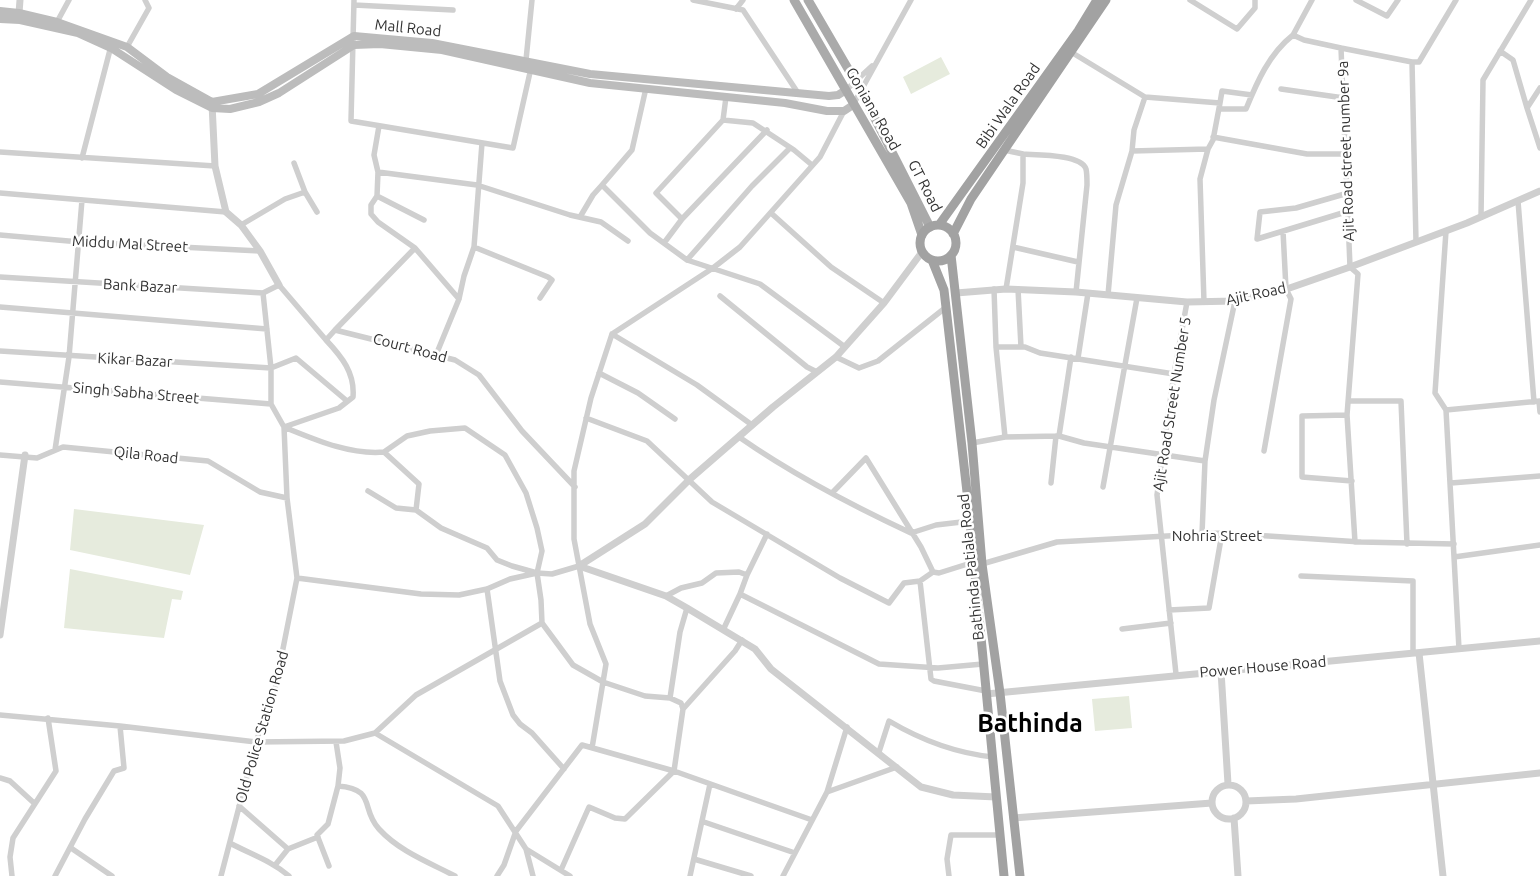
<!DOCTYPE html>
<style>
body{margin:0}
canvas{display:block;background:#fff}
</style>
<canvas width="1540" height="876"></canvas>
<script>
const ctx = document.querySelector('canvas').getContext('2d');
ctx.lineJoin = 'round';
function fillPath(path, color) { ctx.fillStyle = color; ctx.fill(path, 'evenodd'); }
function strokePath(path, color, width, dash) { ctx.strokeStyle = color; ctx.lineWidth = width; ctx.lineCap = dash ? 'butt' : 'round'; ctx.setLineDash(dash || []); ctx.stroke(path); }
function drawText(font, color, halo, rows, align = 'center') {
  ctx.font = font + ' Ubuntu,sans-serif'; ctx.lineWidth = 5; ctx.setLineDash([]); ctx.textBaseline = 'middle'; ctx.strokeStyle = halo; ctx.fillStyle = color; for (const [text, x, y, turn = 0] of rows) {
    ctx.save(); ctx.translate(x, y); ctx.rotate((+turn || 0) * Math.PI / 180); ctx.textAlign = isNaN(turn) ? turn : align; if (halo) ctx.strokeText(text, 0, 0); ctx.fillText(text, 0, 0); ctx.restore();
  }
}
const green = new Path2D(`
 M941 57 950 74 911 94 903 77Z
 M74 509 204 525 190 575 70 550Z
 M70 569 183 591 181 600 172 599 164 638 64 628Z
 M1129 696 1132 728 1095 731 1092 699Z`);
const minor = new Path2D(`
 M354 0 351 121 513 148 531 68
 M693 0 743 10 798 93
 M1190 0 1237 29 1255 8V0
 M1312 0 1293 35 1304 40 1341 48
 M1356 0 1387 16 1398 0
 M354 5 453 10
 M736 9 743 0
 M57 22 69 0
 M127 47 149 8 145 0
 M1500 51 1513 60 1527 108
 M1071 52 1145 97 1220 103 1213 140 1208 149 1200 179 1204 302
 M526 60 532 0
 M646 88 632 150 602 185 650 233 687 260 760 284 845 347
 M1540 88 1527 108 1540 148
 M1281 89 1344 98
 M846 90 872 66
 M1220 103 1222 91 1252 95
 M853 105 911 0
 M1221 109H1246C1257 82 1269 54 1293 35
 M723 120 753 123 794 150 812 165
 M379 126 374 155 378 172 377 196 424 220
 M1213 137 1307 154H1347
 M1004 150 1023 154
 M1132 151 1208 149
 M0 152 215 166
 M82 158 111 46
 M294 163 305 192 317 212
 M378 172 477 185 570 215 601 222 628 241
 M0 193 226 212
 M1348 193 1296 208 1260 212 1257 239 1349 211
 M377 196 371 205V214L378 222 415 248 459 299
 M1518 201 1534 402
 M771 213 831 267 884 303
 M580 217 593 195 602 185
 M1481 217 1483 80 1531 0
 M682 219 656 193 723 120 726 97
 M241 225 285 199 305 192
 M1446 231 1435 393 1446 410 1459 649
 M0 235 80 242 260 251
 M1416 242 1412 62H1419L1456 0
 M664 243 682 219 767 130
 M474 247 548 277 552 280 540 298
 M1013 247 1078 262
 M687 260 752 186 790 148
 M0 277 263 293 279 285 326 340 335 330 455 360 479 375 522 431 575 487
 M994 289 996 347 1005 437
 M1006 289 1023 183V154C1037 155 1081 154 1086 169 1087 173 1087 180 1087 185L1076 292
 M1018 289 1021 347
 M1108 295 1116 205 1132 151 1134 130 1145 97
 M720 296 807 367 817 372
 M0 307 267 329
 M335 330 415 248
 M612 334 697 385 752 425
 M996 347H1025L1040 353 1174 374
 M0 351 271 368 296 358 347 401
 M436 355 459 299 464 276 474 247 482 143
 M836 357 859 368 878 361 945 308
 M1078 358 1088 293
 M599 373 638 393 675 419
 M0 382 271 404
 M1349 401H1401L1407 544
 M1539 401 1540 412
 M1446 410 1540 401
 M1347 415 1302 416V477L1352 481
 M586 418 647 441 712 502 840 578 889 603 904 583 920 581 933 572 939 573 974 562
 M284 427C316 440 350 455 384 452L419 484 416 510
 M284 427 339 408 353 397C355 373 342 357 326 340
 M1059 436 1071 357
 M739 437C792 474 851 505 911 533L936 525 970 521
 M972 443 1005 437 1059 436 1084 443 1205 461
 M55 450 69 357 82 200
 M1264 451 1291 299 1286 289 1283 231
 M0 455 37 458 63 447 208 461 260 492 287 498
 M1051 483 1056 436
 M1451 483 1540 476
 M1103 487 1137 298
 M368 491 396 508 416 510 441 528 487 548 497 560 512 566 537 573 552 574 579 566
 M833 492 866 458 921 547 933 572
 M1202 534 1205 461 1214 400 1235 301
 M1355 542 1347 415 1358 274 1350 267 1341 48 1412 62
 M1454 557 1540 545
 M982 564 1057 542 1222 533 1361 542 1454 544
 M747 575 767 534
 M1301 576 1413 581V653
 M297 578 421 594 459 595 487 589 510 579 537 573
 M920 581 931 679 934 681 986 691
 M487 589 500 681 513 715 520 724 532 733 564 769
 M666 596 681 588 702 583 716 573 739 572 747 575 740 594 879 664 938 668 983 664
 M1169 610 1209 608 1222 533
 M542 623 573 665 603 682 645 696 670 698 681 703 683 709 674 771 625 819 615 818 589 807 561 870
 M724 628 740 594
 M1122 629 1171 623
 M1176 674 1157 495 1174 374 1187 302
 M670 698 680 632 687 608
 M683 709 735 651 742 640
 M0 715 120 726 256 742 344 741 375 733 498 806 526 849 533 876
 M375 733 416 695 542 623 541 600 537 573 542 551 537 528 526 493 505 455 465 428 430 431 407 436 384 452
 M592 748 606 664 590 624 574 539V471L591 398 612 334 713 268 740 247 820 157 844 111
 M879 752 889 721C921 740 955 753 993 757
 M0 778 10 781 34 803
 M338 786C377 789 360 809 379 829 399 851 428 862 455 876
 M827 792 847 727
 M239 806 288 849 276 864
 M704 822 795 853
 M230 843C250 854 272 861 289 876
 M71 848 112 876
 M288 849 318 837
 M526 849 570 876
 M694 859 751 876
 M329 866 317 835 328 824 338 786 340 768 336 742
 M12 876 10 857 13 838 56 771 48 718
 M55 876 85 819 114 771 124 768 120 726
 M221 876 256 742 275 689 297 578 287 498 284 427 271 404V368L263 293
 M497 876 504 865 516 831 582 745 674 771 812 820
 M690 876 710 784
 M783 876 827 792 897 767
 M949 876 947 859 951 835H1000`);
const tertiary = new Path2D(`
 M19 13 20 0
 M212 104 215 166 226 212 241 225 260 251 279 285
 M956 293 1006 289 1076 292 1187 302 1235 301 1281 291 1350 267 1467 223 1540 191
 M579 566 666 596 687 608 755 649 771 669 921 787 953 795 996 797
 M579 566 645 524 690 479 773 407 836 357 884 303 922 252
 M0 635 25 455
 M1419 653 1443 876
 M1221 671 1228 784
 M986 694 1540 641
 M1212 802a17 17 0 1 1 34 0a17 17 0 1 1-34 0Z
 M1246 801 1296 799 1540 773
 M1013 818 1212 803
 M1234 818 1238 876`);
const secondary = new Path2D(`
 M0 11 19 13 57 22 127 47 167 77 212 102 258 94 354 36 432 43 590 74 829 96 838 95 846 90
 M0 19 20 20 78 33 111 48 176 90 212 108 230 109 259 102 279 93 354 45 380 44 442 50 590 83 785 103 827 111H844L853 105`);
const primary = new Path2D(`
 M794 0 911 203 922 235
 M808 0 861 91 930 227`);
const trunk = new Path2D(`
 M939 225 1078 31 1097 0
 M920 243a18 18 0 1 1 36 0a18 18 0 1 1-36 0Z
 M953 234 971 199 1106 0
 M951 255 972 443 982 564 1000 693 1020 876
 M932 260 944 290 967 492 1004 876`);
const streetNames = [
 ["Mall Road",408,28,6],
 ["Bibi Wala Road",1008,106,-55],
 ["Goniana Road",873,109,60],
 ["Ajit Road street number 9a",1346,151,-92],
 ["GT Road",925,186,63],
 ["Middu Mal Street",130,244,3],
 ["Bank Bazar",140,286,3],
 ["Ajit Road",1256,294,-12],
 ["Court Road",410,348,15],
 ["Kikar Bazar",135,360,3],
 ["Singh Sabha Street",136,393,5],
 ["Ajit Road Street Number 5",1172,404,-81],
 ["Qila Road",146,455,6],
 ["Nohria Street",1217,536],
 ["Bathinda Patiala Road",971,567,-96],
 ["Power House Road",1263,667,-5],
 ["Old Police Station Road",262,727,-74]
];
const townNames = [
 ["Bathinda",1030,724]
];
fillPath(green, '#e6ebdd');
strokePath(minor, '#cfcfcf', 5.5);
strokePath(tertiary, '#cfcfcf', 7);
strokePath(secondary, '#bcbcbc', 8);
strokePath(primary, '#aaa', 9);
strokePath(trunk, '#a2a2a2', 9);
drawText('15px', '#323232', '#fff', streetNames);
drawText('bold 25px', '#000', '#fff', townNames);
</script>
